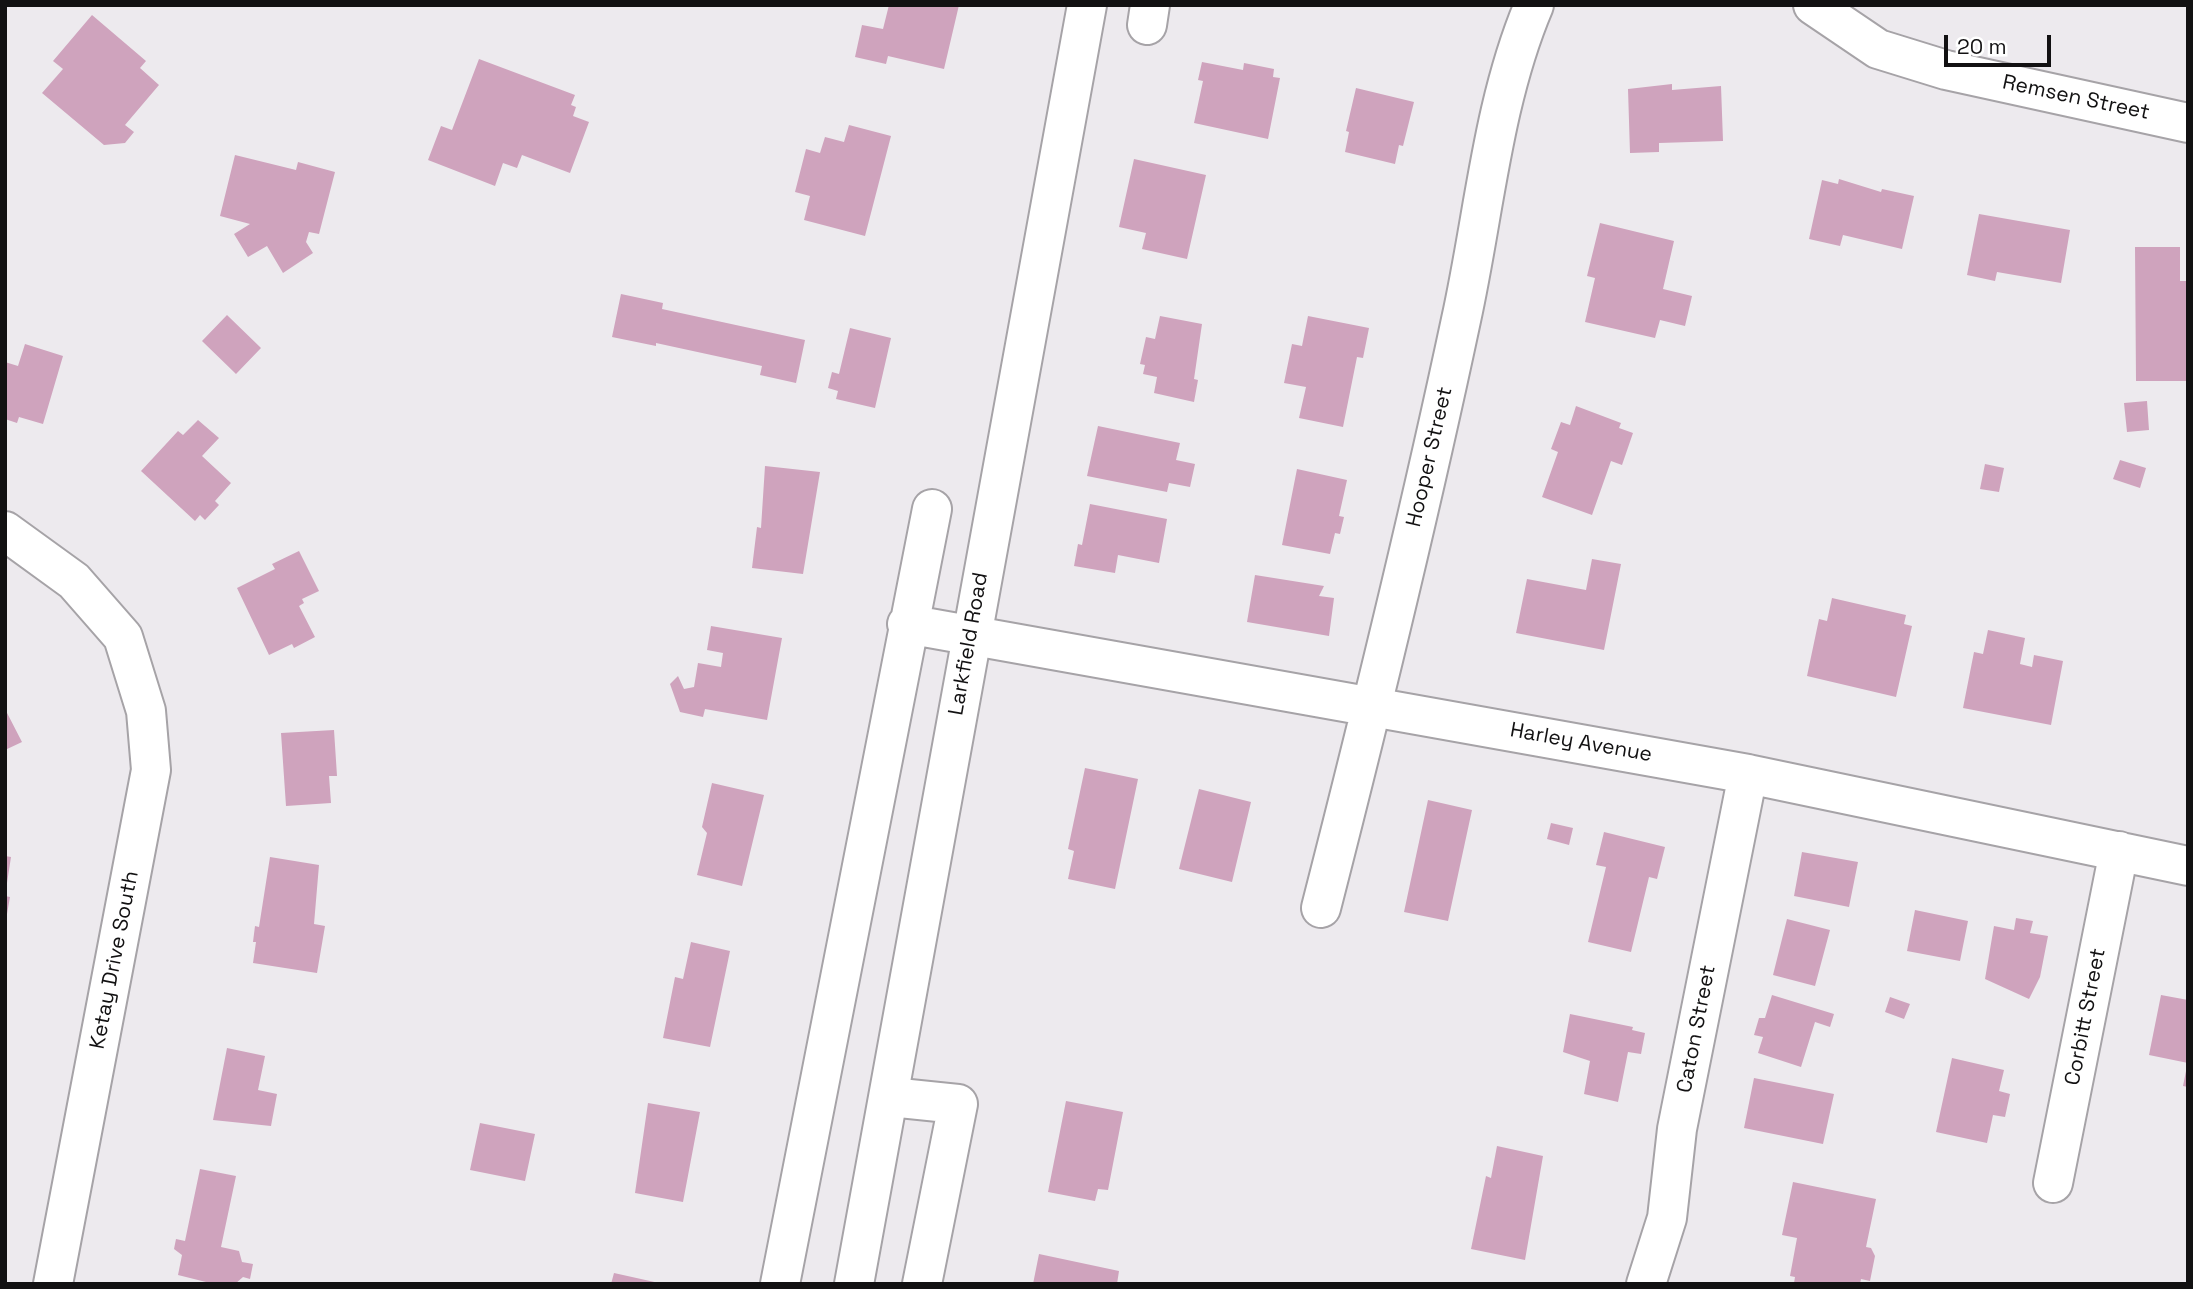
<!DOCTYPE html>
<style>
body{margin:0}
#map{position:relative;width:2193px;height:1289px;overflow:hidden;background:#edeaee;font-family:"Space Grotesk",sans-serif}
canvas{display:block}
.frame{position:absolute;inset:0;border:7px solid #121112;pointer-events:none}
.scale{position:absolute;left:1944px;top:35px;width:107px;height:32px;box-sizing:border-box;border:4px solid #121112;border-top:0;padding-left:9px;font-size:21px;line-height:24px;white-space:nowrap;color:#121112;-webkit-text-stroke:5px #fff;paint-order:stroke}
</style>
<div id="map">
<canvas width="2193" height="1289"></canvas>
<div class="frame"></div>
<div class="scale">20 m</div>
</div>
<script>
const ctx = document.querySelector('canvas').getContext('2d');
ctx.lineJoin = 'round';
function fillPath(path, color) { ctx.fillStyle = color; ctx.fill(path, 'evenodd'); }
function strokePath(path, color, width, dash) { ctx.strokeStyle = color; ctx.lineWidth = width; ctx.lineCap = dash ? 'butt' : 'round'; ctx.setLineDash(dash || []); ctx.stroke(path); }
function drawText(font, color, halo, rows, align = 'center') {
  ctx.font = font + ' "Space Grotesk",sans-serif'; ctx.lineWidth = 5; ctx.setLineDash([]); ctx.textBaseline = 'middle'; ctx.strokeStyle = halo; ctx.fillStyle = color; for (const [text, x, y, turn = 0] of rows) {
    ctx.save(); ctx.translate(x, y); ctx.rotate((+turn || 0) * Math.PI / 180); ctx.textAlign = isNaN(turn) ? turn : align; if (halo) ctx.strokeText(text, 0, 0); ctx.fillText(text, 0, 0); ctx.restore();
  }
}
const building = new Path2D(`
 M889 5H959L944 69 888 56 886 64 855 57 862 25 883 29Z
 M92 15 146 61 140 68 159 85 125 125 134 132 125 143 104 145 42 93 63 69 53 61Z
 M479 59 575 95 571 105 576 107 573 116 589 122 570 173 522 155 517 168 503 163 495 186 428 160 441 126 452 130Z
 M1202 62 1243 70 1244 63 1274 69 1273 77 1280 78 1268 139 1194 123 1203 81 1198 80Z
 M1672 84V90L1721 86 1723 141 1659 143V152L1630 153 1628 89Z
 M1356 88 1414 102 1403 146 1399 145 1395 164 1345 152 1349 132 1346 131Z
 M849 125 891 136 865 236 804 220 810 196 795 192 806 149 820 153 825 137 844 142Z
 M235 155 296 170 298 162 335 172 319 234 309 232 306 242 313 253 283 273 267 246 248 257 234 234 250 224 220 216Z
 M1134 159 1206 175 1187 259 1142 249 1146 233 1119 227Z
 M1839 179 1881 192 1882 189 1914 196 1902 249 1843 235 1840 246 1809 239 1822 180 1838 184Z
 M1979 214 2070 230 2061 283 1997 272 1995 281 1967 275Z
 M1600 223 1674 241 1663 289 1692 296 1685 326 1660 320 1655 338 1585 322 1595 278 1587 276Z
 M2135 247H2180V281H2188V381H2136Z
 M621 294 663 303 662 309 805 340 796 383 760 375 762 366 656 343V346L612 337Z
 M227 315 261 348 236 374 202 341Z
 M1160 316 1202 324 1194 379 1198 380 1194 402 1154 393 1157 377 1143 374 1145 365 1140 364 1146 337 1155 339Z
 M1308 316 1369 328 1363 358 1357 357 1343 427 1299 418 1306 387 1284 383 1292 344 1302 346Z
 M850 328 891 338 875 408 836 399 838 391 828 388 832 372 839 374Z
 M25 344 63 356 43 424 19 417 17 423 5 419V362L18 366Z
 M2147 401 2149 430 2127 432 2124 403Z
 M1576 406 1621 423 1619 428 1633 433 1622 465 1611 461 1592 515 1542 497 1558 452 1551 449 1561 422 1570 425Z
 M198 420 219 438 202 456 231 483 215 501 219 505 205 520 200 515 195 521 141 471 178 431 183 435Z
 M1098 426 1180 443 1176 460 1195 464 1190 487 1169 483 1167 492 1087 476Z
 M2120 460 2146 468 2140 488 2113 479Z
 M1985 464 2004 468 1999 492 1980 489Z
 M765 466 820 472 803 574 752 568 757 527 761 528Z
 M1297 469 1347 480 1339 516 1344 517 1340 534 1335 533 1330 554 1282 545Z
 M1090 504 1167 519 1159 563 1118 555 1115 573 1074 566 1078 544 1082 545Z
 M299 551 319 591 302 599 304 603 299 606 315 637 294 648 292 644 269 655 237 588 275 569 272 564Z
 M1592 559 1621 564 1604 650 1516 633 1527 579 1586 590Z
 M1255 575 1324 586 1319 596 1334 598 1329 636 1247 622Z
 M1832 598 1906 615 1904 624 1912 626 1896 697 1807 676 1819 619 1827 621Z
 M711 626 782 638 767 720 705 709 703 717 680 712 670 684 678 676 684 689 694 687 698 663 721 667 723 653 707 650Z
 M1988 630 2025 638 2020 664 2032 667 2034 655 2063 661 2051 725 1963 708 1974 652 1983 654Z
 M5 709 22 742 5 750Z
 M334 730 337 776H329L331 803 286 806 281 733Z
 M1085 768 1138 779 1115 889 1068 879 1074 851 1068 849Z
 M712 783 764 795 742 886 697 875 707 833 702 827Z
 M1199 789 1251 802 1232 882 1179 869Z
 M1428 800 1472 810 1448 921 1404 912Z
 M1551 823 1573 828 1569 845 1547 839Z
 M1604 832 1665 847 1657 879 1649 877 1631 952 1588 942 1606 867 1596 865Z
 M1802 852 1858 862 1849 907 1794 896Z
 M5 856 11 857 7 883H5Z
 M270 857 319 865 314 924 325 926 317 973 253 963 256 942H253L255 926 259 927Z
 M5 896 10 897 7 914H5Z
 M1915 910 1968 921 1960 961 1907 951Z
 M2016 918 2033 921 2030 933 2048 936 2040 977 2029 999 1985 979 1994 926 2014 930Z
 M1787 919 1830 930 1815 986 1773 975Z
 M691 942 730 951 710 1047 663 1038 675 977 683 979Z
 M1772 995 1834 1014 1830 1027 1815 1022 1801 1067 1758 1053 1763 1037 1754 1035 1759 1018H1765Z
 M2161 995 2188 1000V1063L2149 1055Z
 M1890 997 1910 1004 1904 1019 1885 1012Z
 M1570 1014 1633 1027 1632 1030 1645 1033 1641 1054 1628 1052 1618 1102 1584 1094 1590 1061 1563 1052Z
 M227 1048 265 1056 258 1090 277 1094 271 1126 213 1120Z
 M1952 1058 2004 1070 1999 1091 2010 1094 2005 1117 1993 1115 1987 1143 1936 1132Z
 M2187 1066 2188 1067V1087L2183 1086Z
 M1754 1078 1834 1094 1823 1144 1744 1128Z
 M1066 1101 1123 1112 1108 1190 1098 1189 1095 1201 1048 1192Z
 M648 1103 700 1112 683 1202 635 1193Z
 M480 1123 535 1134 525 1181 470 1170Z
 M1497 1146 1543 1156 1525 1260 1471 1249 1486 1176 1491 1178Z
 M200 1169 236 1176 221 1247 239 1251 242 1262 253 1264 250 1279 243 1277 235 1284H214L178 1275 182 1255 174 1249 176 1239 185 1241Z
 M1793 1182 1876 1199 1866 1247 1871 1248 1875 1256 1870 1281 1861 1279 1860 1284 1794 1283 1795 1277 1790 1276 1797 1238 1782 1235Z
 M1039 1254 1119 1271 1117 1284H1033Z
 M614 1273 659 1283V1284H611Z`);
const minor = new Path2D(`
 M1813 5 1878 49 1946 70 2188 123
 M1147 25 1150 5
 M5 531 74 581 123 637 146 711 151 770 53 1284
 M907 624 1748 774 2188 866
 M1321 908C1371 713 1419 517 1461 320 1484 216 1492 104 1534 5
 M890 1097 958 1104 922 1284
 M2053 1183 2119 851
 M780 1284 932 509
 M1646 1284 1667 1218 1677 1129 1748 774`);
const major = new Path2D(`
 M854 1284 1087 5`);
const streetNames = [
 ["Remsen Street",2076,98,12],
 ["Hooper Street",1430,457,-77],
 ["Larkfield Road",969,644,-80],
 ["Harley Avenue",1581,743,10],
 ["Ketay Drive South",115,960,-79],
 ["Corbitt Street",2086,1017,-79],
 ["Caton Street",1697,1029,-79]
];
fillPath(building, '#cfa3bd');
strokePath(minor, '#a6a3a7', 42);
strokePath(major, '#a6a3a7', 42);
strokePath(minor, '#fff', 38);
strokePath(major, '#fff', 38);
drawText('21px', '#121112', '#fff', streetNames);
</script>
